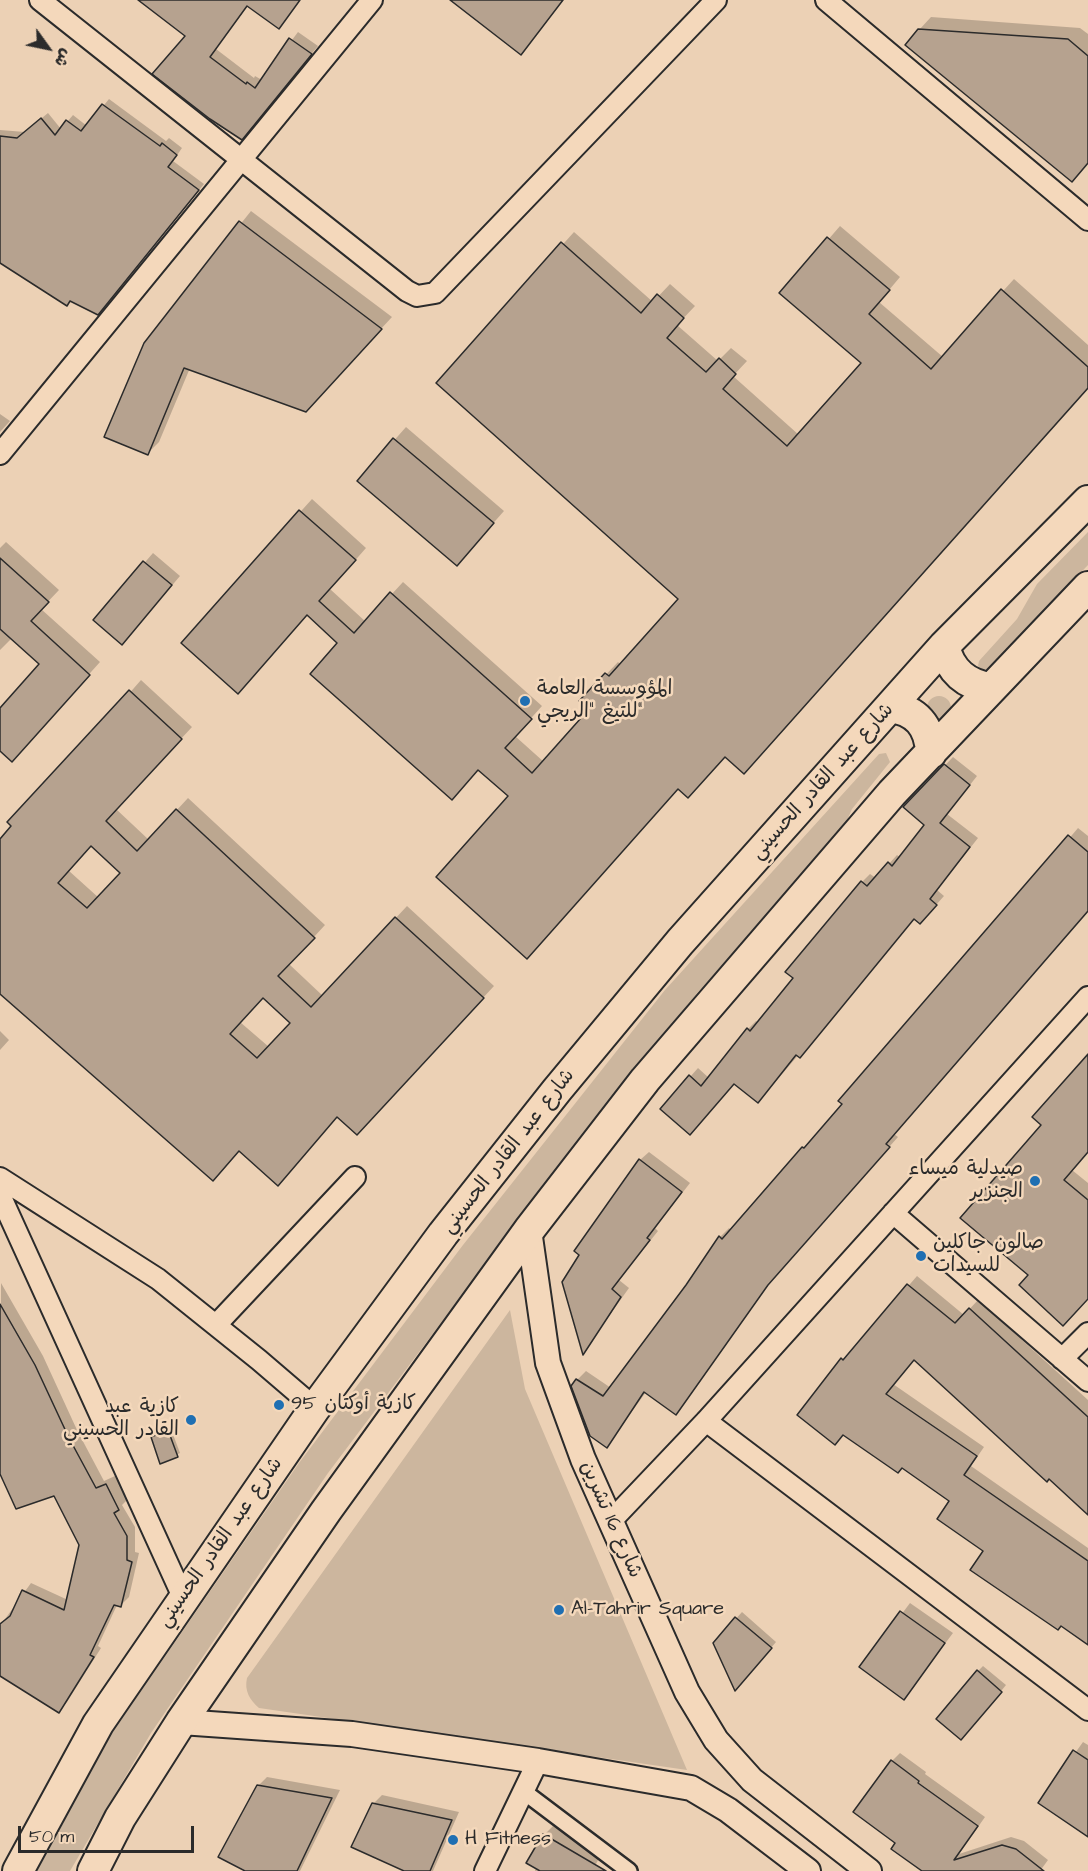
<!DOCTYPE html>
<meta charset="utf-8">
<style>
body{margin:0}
#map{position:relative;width:1088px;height:1871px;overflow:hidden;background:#ecd1b5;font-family:"Architects Daughter","Playpen Sans Arabic",sans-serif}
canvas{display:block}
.north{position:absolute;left:18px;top:18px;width:60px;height:60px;-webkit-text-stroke:4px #f4d8bb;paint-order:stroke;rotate:123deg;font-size:16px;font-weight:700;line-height:24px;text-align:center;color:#2b2b2b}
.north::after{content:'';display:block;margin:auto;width:21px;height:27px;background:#2b2b2b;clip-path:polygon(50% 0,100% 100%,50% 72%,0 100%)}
.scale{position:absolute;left:18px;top:1826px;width:176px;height:27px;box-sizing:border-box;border:3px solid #2b2b2b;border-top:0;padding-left:8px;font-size:18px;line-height:21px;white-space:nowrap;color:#2b2b2b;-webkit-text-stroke:4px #f4d8bb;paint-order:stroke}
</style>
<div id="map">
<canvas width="1088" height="1871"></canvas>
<div class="north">ش</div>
<div class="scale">50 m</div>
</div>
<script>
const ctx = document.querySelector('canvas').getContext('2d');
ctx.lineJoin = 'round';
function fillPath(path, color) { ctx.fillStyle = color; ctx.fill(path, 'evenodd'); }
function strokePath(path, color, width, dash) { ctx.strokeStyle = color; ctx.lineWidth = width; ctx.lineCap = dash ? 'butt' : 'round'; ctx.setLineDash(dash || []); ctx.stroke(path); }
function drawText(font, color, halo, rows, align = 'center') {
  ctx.font = font + ' "Architects Daughter","Playpen Sans Arabic",sans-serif'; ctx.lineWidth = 5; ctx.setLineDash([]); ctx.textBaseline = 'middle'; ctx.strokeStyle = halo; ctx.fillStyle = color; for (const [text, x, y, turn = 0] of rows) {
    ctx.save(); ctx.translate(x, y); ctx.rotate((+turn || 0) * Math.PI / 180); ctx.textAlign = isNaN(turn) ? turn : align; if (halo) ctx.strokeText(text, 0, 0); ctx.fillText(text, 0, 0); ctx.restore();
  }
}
const green = new Path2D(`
 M1088 532V565L988 669 982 670 978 666 979 661 1017 619 1037 584Z
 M927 708a12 12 0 1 1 24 0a12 12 0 1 1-24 0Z
 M886 753 890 762 852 809 841 834 698 992 535 1198 328 1473 151 1733 70 1871H37L112 1733 299 1463 463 1245 665 990 879 754Z
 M510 1310 525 1389 687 1770 259 1708C250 1700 244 1691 247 1678Z`);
const shadow = new Path2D(`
 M150 0H252L216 49 254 78 255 76 262 80 298 32 318 46 249 130 188 35Z
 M453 0H564L521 53Z
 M931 17 1080 28 1088 34V163L1072 180 919 30Z
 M109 99 166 141 169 138 182 148 173 161 204 184 104 307 0 261V130L25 132 48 113 61 129 73 115 87 126Z
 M251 211 392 317 317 398 190 368 159 442 148 453 145 343Z
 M840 226 900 277 879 302 943 357 1014 279 1088 345V387L725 756 510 796 308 614 183 642 312 499 366 548 330 589 366 622 403 582 542 706 515 736 544 762 591 709 581 701 618 662 621 665 680 599 438 383 574 232 653 302 670 284 695 306 677 325 718 361 731 348 747 361 733 376 799 435 864 363 782 293Z
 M0 414 10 421 0 432Z
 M406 427 504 511 457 564 359 480Z
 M6 542 59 590 41 609 100 662 23 748 0 749V710L41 664 12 638 0 650V548Z
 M153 553 180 576 131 634 95 620Z
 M141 680 192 727 116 809 149 840 188 798 325 925 289 964 323 996 407 906 494 986 368 1122 338 1116 240 1150 0 992V841ZM92 845 122 873 99 898 68 870ZM264 996 292 1023 269 1047 240 1022Z
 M953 757 977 776 947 814 978 838 937 890 944 896 928 914 915 918 766 1093 734 1082 698 1124 690 1077 698 1068 709 1078 748 1029 756 1021 759 1023 795 978 787 972 862 882 870 874 876 878 897 855 901 858 927 825 905 807Z
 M1078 828 1088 836V910L894 1134 898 1137 776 1274 684 1404 676 1413 646 1392 607 1446 573 1386 577 1380 586 1371 611 1388 687 1286 720 1237 729 1228 731 1230 803 1148 813 1140Z
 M0 1031 9 1040 0 1050Z
 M1088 1059V1151L1072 1170 1088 1183V1298L1030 1275Z
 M649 1152 690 1183 655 1228 658 1231 619 1280 629 1288 583 1352 640 1160Z
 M917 1276 964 1315 978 1300 1088 1400V1512L914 1359 893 1384 984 1447 971 1466 1088 1548V1643L985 1551 951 1501 902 1466 844 1434 799 1414 843 1359 852 1351Z
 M1 1283 43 1356 77 1430 104 1481 115 1476 127 1500 122 1505 135 1527V1552L139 1553 129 1597 121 1605H117L98 1646 101 1648 67 1702 59 1711 0 1674V1626L31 1583 68 1600 81 1545 55 1494 0 1474Z
 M171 1429 180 1453 161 1462 152 1437Z
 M910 1603 953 1633 904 1698 862 1667Z
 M742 1612 776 1642 741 1683 714 1643Z
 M983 1666 1006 1685 967 1733 978 1671Z
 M1083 1742 1088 1745V1835L1040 1802Z
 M900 1753 926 1772 925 1774 985 1817 959 1854 1011 1837 1024 1841 1048 1860 1040 1871H925L897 1842 892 1761Z
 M267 1777 340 1790 300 1871H249L258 1786Z
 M382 1795 459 1812 433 1871H407L373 1804Z
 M553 1826 601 1855 592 1871H535L544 1835Z`);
const building = new Path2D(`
 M138 0H300L279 29 247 6 210 57 246 84 247 82 255 88 289 38 312 54 242 140 210 119 152 74 185 36Z
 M450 0H563L521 55Z
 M918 29 1068 39 1088 56V163L1072 182 905 45Z
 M102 104 160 146 162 143 177 155 168 167 199 190 98 315 70 301 67 306 0 263V136L17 138 41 118 55 135 66 120 81 131Z
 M239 221 382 329 306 412 184 368 148 455 104 437 144 343Z
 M827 237 890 290 869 314 931 369 1001 289 1088 367V388L744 774 725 757 688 798 678 789 527 959 436 877 508 796 478 770 452 800 310 674 337 643 307 615 238 694 181 643 299 510 356 560 319 601 354 633 390 592 532 719 505 748 532 773 589 709 579 701 605 673 609 676 678 599 436 383 561 242 641 313 657 294 684 318 667 338 706 372 719 358 736 374 723 389 787 446 861 363 779 293Z
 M393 438 494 523 457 566 357 481Z
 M0 558 49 602 31 621 90 675 12 762 0 751V708L39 664 0 629Z
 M143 561 172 585 122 645 93 620Z
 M129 690 182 739 106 821 137 851 176 809 315 938 278 976 311 1007 395 917 484 998 357 1135 337 1117 278 1186 239 1151 213 1181 0 994V839L11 826 7 822ZM91 846 120 873 87 908 58 883ZM263 998 290 1023 257 1058 230 1034Z
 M944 764 970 785 940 823 970 847 930 899 937 905 920 924 914 919 800 1058 796 1055 758 1103 734 1084 690 1135 660 1109 689 1075 701 1086 747 1028 750 1031 793 978 785 972 861 881 867 886 888 862 892 866 924 825 903 807Z
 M1068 835 1088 852V911L886 1144 890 1147 768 1285 676 1415 644 1392 607 1448 590 1436 571 1386 576 1379 603 1396 686 1285 719 1236 722 1239 802 1147 804 1148 842 1104 838 1101Z
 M1088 1054V1152L1064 1180 1088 1200V1299L1063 1326 1019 1285 1028 1275 960 1218 1041 1125 1032 1117Z
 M639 1159 682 1192 647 1238 650 1240 612 1289 621 1297 583 1355 562 1282 579 1255 574 1251Z
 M907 1284 955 1323 969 1308 1088 1417V1515L1049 1479 1047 1482 914 1360 886 1394 977 1456 964 1475 1088 1561V1645L1061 1626 1058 1630 970 1570 983 1551 937 1519 949 1501 902 1468 898 1473 843 1435 835 1445 797 1415 841 1358 843 1360Z
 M0 1304 35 1365 69 1438 96 1488 106 1484 119 1510 114 1513 127 1536V1560L132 1562 121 1607 114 1605 90 1655 94 1657 59 1713 0 1676V1624L10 1616 22 1590 64 1610 79 1545 54 1496 16 1509 0 1474Z
 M168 1430 178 1457 160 1464 151 1437Z
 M900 1611 945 1643 904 1700 859 1667Z
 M735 1617 772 1648 735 1691 713 1643Z
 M977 1670 1002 1692 961 1740 936 1719Z
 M1073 1750 1088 1760V1837L1038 1803Z
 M891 1760 919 1781 918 1783 978 1826 954 1860 1002 1845 1016 1849 1044 1871H922L891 1849 895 1843 853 1812Z
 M257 1785 332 1798 297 1871H245L218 1857Z
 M372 1803 452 1820 430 1871H404L351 1847Z
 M543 1834 606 1871H540L526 1863Z`);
const pedestrian = new Path2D(`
 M523 1791 629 1871`);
const minor = new Path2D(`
 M40 0 407 291 417 296 435 293 716 0
 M826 0 1088 220
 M0 454 372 0
 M0 1178 158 1279 259 1360 315 1408
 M0 1195 183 1597
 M893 1213 1088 1381
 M216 1325 355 1177
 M1062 1359 1088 1333
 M706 1421 1088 1710
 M611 1521 706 1421 1088 997
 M485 1871 538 1761`);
const tertiary = new Path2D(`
 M529 1230 548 1363 583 1459 687 1692 716 1740 752 1780 869 1871
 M181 1722 352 1734 538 1761 691 1788 728 1810 808 1871`);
const primary = new Path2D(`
 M944 646C950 671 966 685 991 688
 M890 707C916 710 930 726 931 753
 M18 1871 98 1724 315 1408 443 1234 557 1090 680 942 944 646 1088 501
 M93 1871 120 1818 181 1722 326 1511 529 1230 645 1080 892 793 1088 587`);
const markers = [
 [525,701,6,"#1f6fb2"],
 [1035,1181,6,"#1f6fb2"],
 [921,1256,6,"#1f6fb2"],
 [279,1405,6,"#1f6fb2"],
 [191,1420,6,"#1f6fb2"],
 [559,1610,6,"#1f6fb2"],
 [453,1840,6,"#1f6fb2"]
];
const poiNames = [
 ["المؤوسسة العامة",537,690],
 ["للتيغ \"الريجي\"",537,713],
 ["صيدلية ميساء",1023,1170,"right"],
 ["الجنزير",1023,1193,"right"],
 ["صالون جاكلين",933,1244],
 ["للسيدات",933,1267],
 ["كازية أوكتان 95",291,1405],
 ["كازية عبد",179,1408,"right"],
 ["القادر الحسيني",179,1431,"right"],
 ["Al-Tahrir Square",571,1610],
 ["H Fitness",465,1840]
];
const streetNames = [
 ["شارع عبد القادر الحسيني",823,782,-48],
 ["شارع عبد القادر الحسيني",509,1152,-52],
 ["شارع 16 تشرين",610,1520,66],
 ["شارع عبد القادر الحسيني",221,1543,-55]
];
fillPath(green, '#ccb69e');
fillPath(shadow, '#0003');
fillPath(building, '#b6a28f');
strokePath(building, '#2b2b2b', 1.5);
strokePath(pedestrian, '#2b2b2b', 20);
strokePath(minor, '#2b2b2b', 24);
strokePath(tertiary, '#2b2b2b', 28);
strokePath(primary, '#2b2b2b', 34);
strokePath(pedestrian, '#f4d8bb', 15);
strokePath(minor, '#f4d8bb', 20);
strokePath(tertiary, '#f4d8bb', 24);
strokePath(primary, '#f4d8bb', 30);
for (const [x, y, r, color] of markers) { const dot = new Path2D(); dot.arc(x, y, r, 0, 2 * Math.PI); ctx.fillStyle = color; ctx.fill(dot); strokePath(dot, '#f4d8bb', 2); }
drawText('20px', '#2b2b2b', '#f4d8bb', poiNames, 'left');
drawText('20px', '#2b2b2b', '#f4d8bb', streetNames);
</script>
